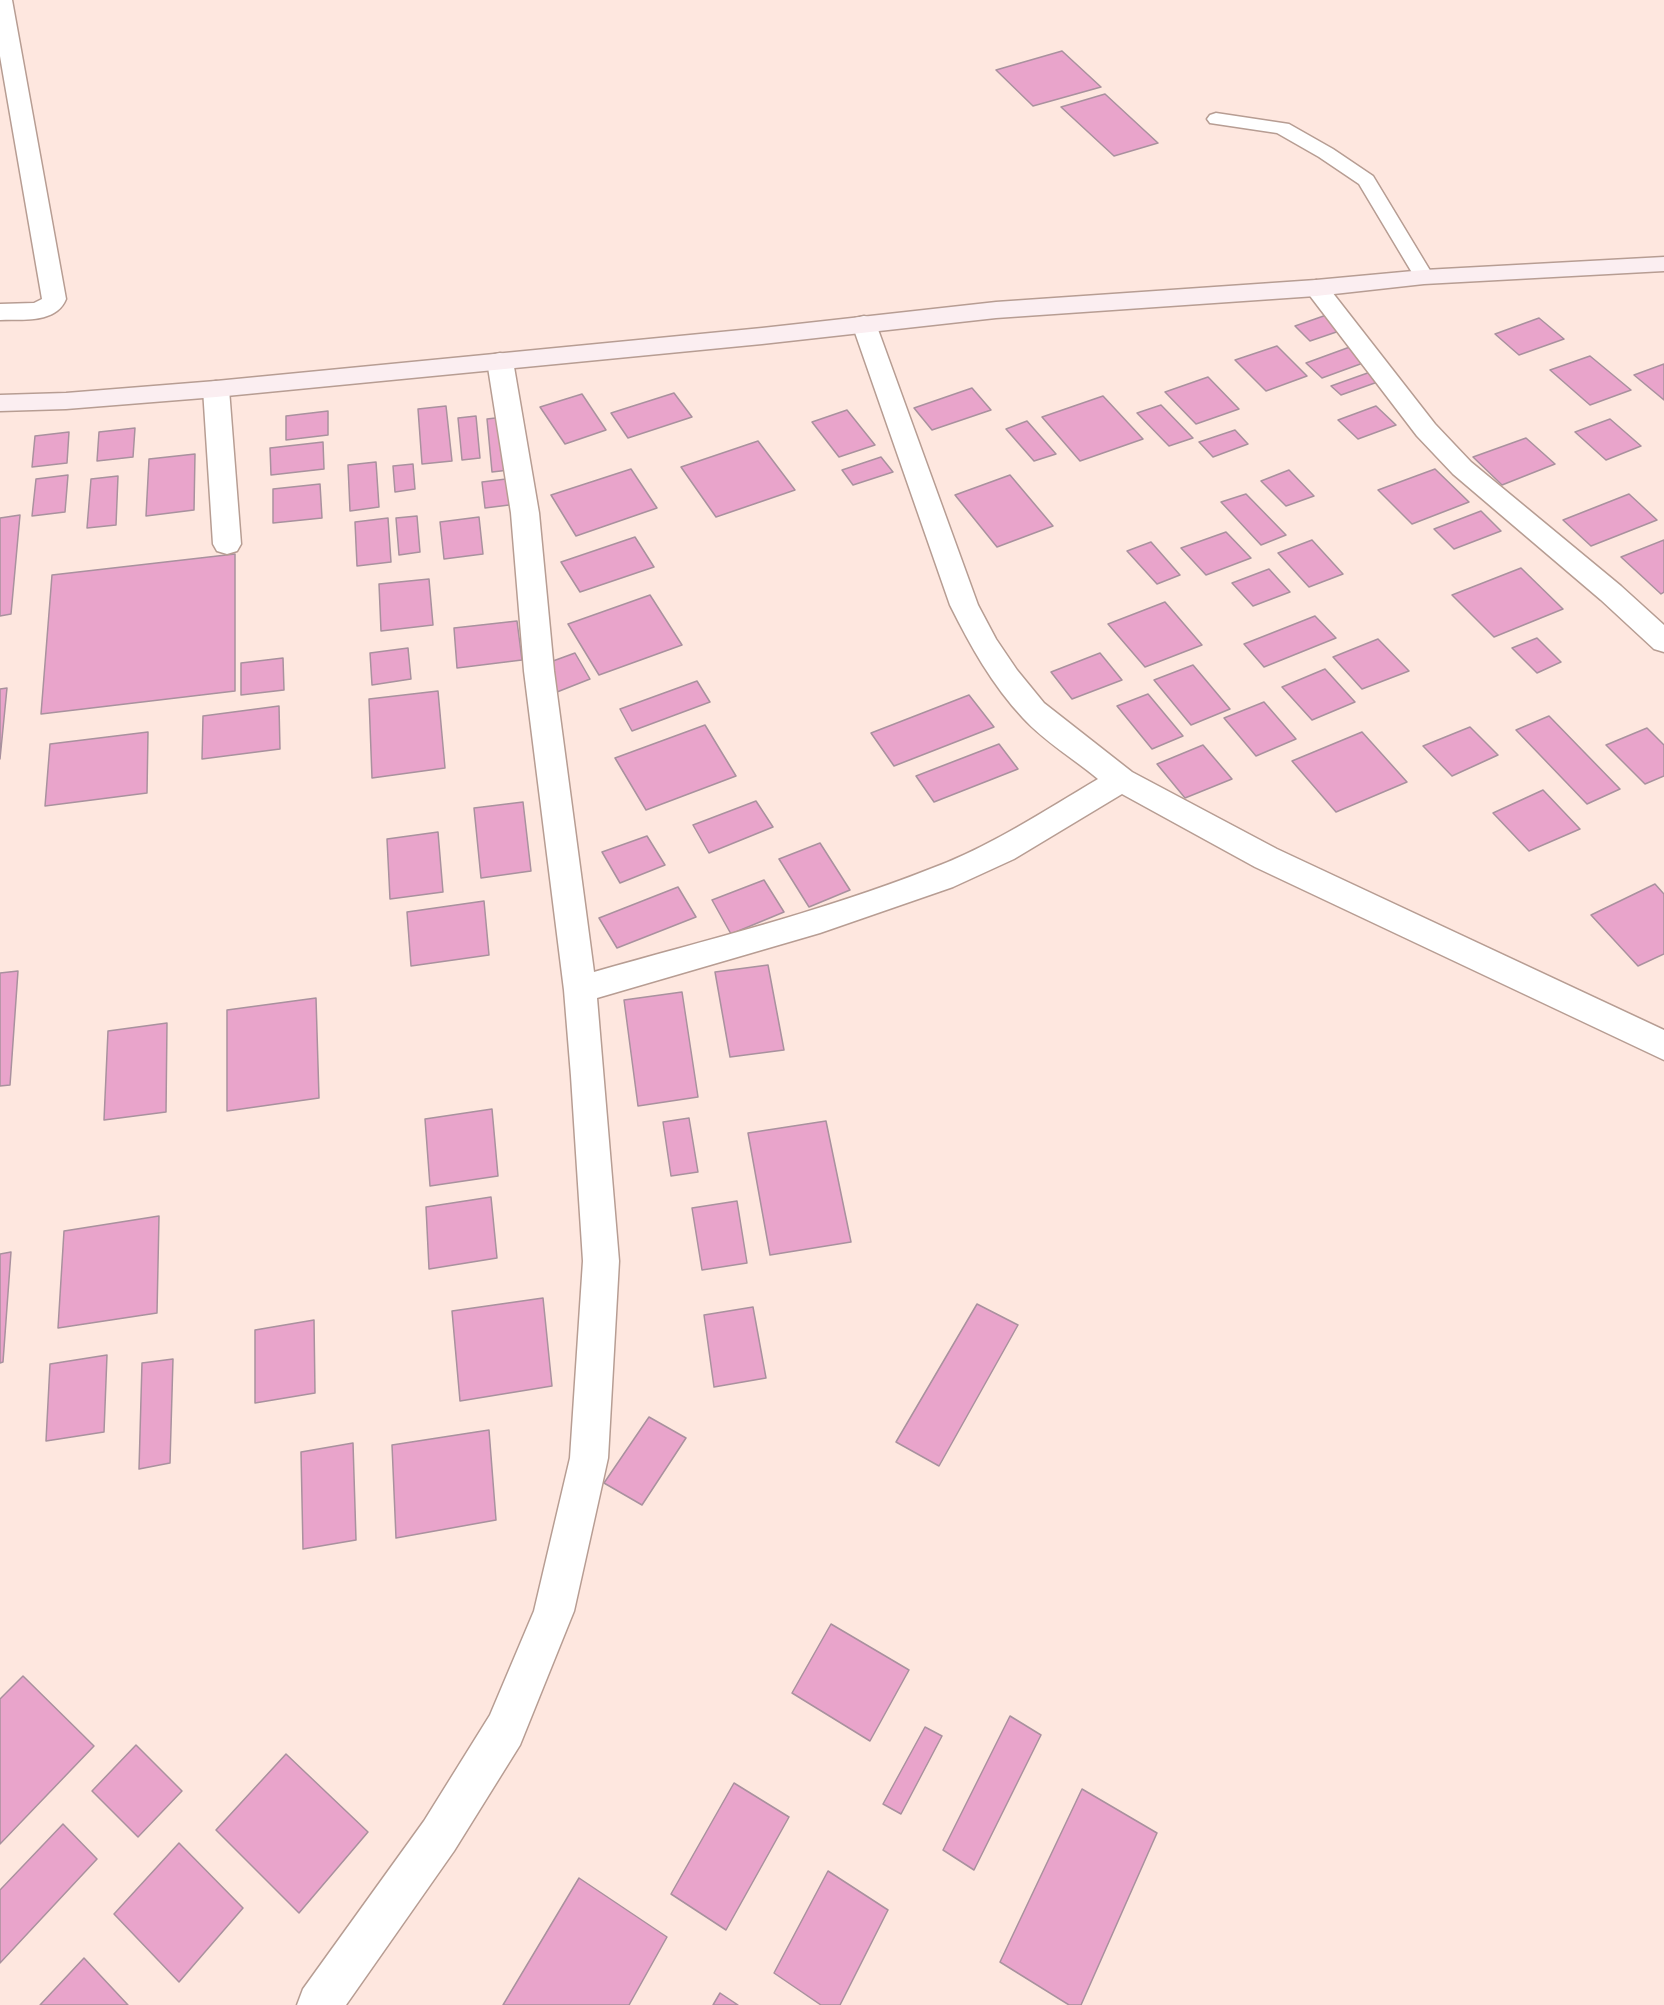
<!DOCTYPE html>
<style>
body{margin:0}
canvas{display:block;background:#fee7df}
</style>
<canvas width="1664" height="2005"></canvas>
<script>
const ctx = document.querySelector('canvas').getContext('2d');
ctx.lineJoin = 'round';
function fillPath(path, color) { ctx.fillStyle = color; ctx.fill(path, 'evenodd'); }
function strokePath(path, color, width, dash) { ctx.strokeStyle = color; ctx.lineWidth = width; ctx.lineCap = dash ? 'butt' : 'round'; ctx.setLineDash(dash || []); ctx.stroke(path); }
const building = new Path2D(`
 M1062 51 1101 87 1033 106 996 70Z
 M1105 94 1158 143 1114 156 1061 107Z
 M1335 312 1351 327 1310 341 1295 326Z
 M1539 318 1564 339 1519 355 1495 334Z
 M1358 344 1374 359 1322 378 1306 363Z
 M1277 346 1307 376 1266 391 1235 360Z
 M1590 356 1631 390 1590 405 1550 370Z
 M1664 364V400L1634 375Z
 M1376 370 1386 379 1341 395 1331 386Z
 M1208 377 1239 409 1196 424 1165 392Z
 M972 388 991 410 932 430 914 408Z
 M674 393 692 417 628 438 611 413Z
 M582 394 606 430 565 444 540 407Z
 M1103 396 1143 439 1080 461 1042 417Z
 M1161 405 1193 438 1169 446 1137 413Z
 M446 406 452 461 422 464 418 409Z
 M1376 406 1396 425 1358 439 1338 420Z
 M847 410 875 445 839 457 812 422Z
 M328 411V435L286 440V416Z
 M476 416 480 458 462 460 458 418Z
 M512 416 518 469 492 472 487 419Z
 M1610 419 1641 446 1606 460 1575 432Z
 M1027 421 1056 454 1034 461 1006 429Z
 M135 428 133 457 97 461 99 432Z
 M1235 430 1248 444 1213 457 1199 442Z
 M69 432 67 463 32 467 35 436Z
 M1526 438 1555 464 1502 485 1473 457Z
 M758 441 795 490 716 517 681 467Z
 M323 442 324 469 271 475 270 448Z
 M195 454 194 510 146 516 149 459Z
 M881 457 893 472 853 485 842 470Z
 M376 462 379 507 350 511 348 465Z
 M413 464 415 489 395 492 393 466Z
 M631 469 657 508 576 536 551 495Z
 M1435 469 1469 502 1412 524 1378 490Z
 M1289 470 1314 496 1286 506 1261 481Z
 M68 475 65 512 32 516 36 479Z
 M1010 475 1053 526 997 547 955 495Z
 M118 476 116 525 87 528 91 479Z
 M514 478 517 504 485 508 482 482Z
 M320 484 322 518 273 523V489Z
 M1246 494 1286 535 1261 545 1221 502Z
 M1629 494 1657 520 1591 546 1563 520Z
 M1481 511 1501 531 1454 549 1434 529Z
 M20 515 11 614 0 616V518Z
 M417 516 420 552 399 555 396 518Z
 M479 517 483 554 444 559 440 522Z
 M388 518 391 562 357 566 355 522Z
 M1226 532 1251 558 1206 575 1181 548Z
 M635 537 654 567 580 592 561 562Z
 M1312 540 1343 574 1309 587 1278 553Z
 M1664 540V592L1661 594 1621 557Z
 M1151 542 1180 575 1157 584 1127 551Z
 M235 554V691L41 714 52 575Z
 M1521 568 1563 609 1494 637 1452 595Z
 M1269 569 1290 592 1253 606 1232 583Z
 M429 579 433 625 381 631 379 584Z
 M650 595 682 645 599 675 568 624Z
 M1165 602 1202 645 1145 667 1108 624Z
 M1315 616 1336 638 1264 667 1244 644Z
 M517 621 522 660 457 668 454 628Z
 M1537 638 1561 662 1537 673 1512 648Z
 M1378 639 1409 671 1362 689 1333 657Z
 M408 648 411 679 372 685 370 653Z
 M575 653 590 679 557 692 542 665Z
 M1100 653 1122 680 1072 699 1051 672Z
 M283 658 284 690 241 695V663Z
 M1193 665 1230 709 1191 725 1154 680Z
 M1325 669 1355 702 1312 720 1282 687Z
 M697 681 710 702 632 731 620 709Z
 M7 688 0 759V689Z
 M438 691 445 768 372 778 369 699Z
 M1148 694 1183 736 1152 749 1117 706Z
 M969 695 994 727 894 766 871 733Z
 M1264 702 1296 739 1256 756 1224 718Z
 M279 706 280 749 202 759 203 716Z
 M1549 716 1620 789 1587 804 1516 730Z
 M705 725 736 776 646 810 615 758Z
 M1470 727 1498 755 1452 776 1423 746Z
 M1647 728 1664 745V776L1645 784 1606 745Z
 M148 732 147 793 45 806 50 744Z
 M1362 732 1407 782 1336 812 1292 761Z
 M999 744 1018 769 934 802 916 776Z
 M1203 745 1232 779 1185 798 1157 764Z
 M1543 790 1580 829 1529 851 1493 813Z
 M756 801 773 827 709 853 693 825Z
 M523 802 531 871 481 878 474 808Z
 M438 832 443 892 390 899 387 839Z
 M647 836 665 865 620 883 602 852Z
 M820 843 850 890 809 907 779 859Z
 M764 880 784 912 731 934 712 900Z
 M1655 884 1664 894V954L1638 966 1591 915Z
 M678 887 696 917 617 948 599 918Z
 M484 901 489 955 411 966 407 912Z
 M768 965 784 1050 730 1057 715 972Z
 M18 971 10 1085 0 1086V973Z
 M682 992 698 1097 638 1106 624 1000Z
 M316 998 319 1098 227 1111V1010Z
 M167 1023 166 1112 104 1120 108 1031Z
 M492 1109 498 1176 430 1186 425 1119Z
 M689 1118 698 1172 671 1176 663 1122Z
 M826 1121 851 1242 770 1255 748 1133Z
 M491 1197 497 1258 429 1269 426 1207Z
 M737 1201 747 1263 702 1270 692 1208Z
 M159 1216 157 1313 58 1328 64 1231Z
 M11 1252 3 1362 0 1363V1254Z
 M543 1298 552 1386 460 1401 452 1311Z
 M977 1304 1018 1325 939 1466 896 1442Z
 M753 1307 766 1378 714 1387 704 1315Z
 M314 1320 315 1393 255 1403V1330Z
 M107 1355 104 1432 46 1441 50 1364Z
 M173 1359 170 1463 139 1469 142 1363Z
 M649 1417 686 1438 642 1505 604 1483Z
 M489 1430 496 1520 396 1538 392 1445Z
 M353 1443 356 1540 303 1549 301 1452Z
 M831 1624 909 1670 870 1741 792 1693Z
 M23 1676 94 1746 0 1844V1699Z
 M1010 1716 1041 1735 974 1870 943 1850Z
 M925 1727 942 1736 901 1814 883 1804Z
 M136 1745 182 1791 138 1837 92 1791Z
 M286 1754 368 1832 299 1913 216 1830Z
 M734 1783 789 1817 726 1930 671 1894Z
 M1082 1789 1157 1833 1081 2005H1069L1000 1962Z
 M63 1824 97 1859 0 1963V1890Z
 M179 1843 243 1908 179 1982 114 1914Z
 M828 1871 888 1910 840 2005H821L774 1973Z
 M579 1878 667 1937 629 2005H503Z
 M84 1958 128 2005H40Z
 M720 1993 738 2005H713Z`);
const service = new Path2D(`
 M1216 113 1289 124 1333 149 1373 176 1434 277 1431 281H1417L1359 184 1319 157 1277 133 1210 123 1207 119 1210 115Z`);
const minor = new Path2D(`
 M0 0H12L66 299C56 324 22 319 0 320V304L34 303 42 299 0 56Z
 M1316 280 1325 283 1435 424 1471 462 1621 586 1664 625V652L1654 649 1601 600 1453 474 1417 436 1304 288 1307 283Z
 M864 316 873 318 876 324 978 605 996 639 1017 670 1044 703 1132 772 1277 849 1664 1030V1060L1255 867 1122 794 1014 859 953 887 820 933 597 998 619 1261 608 1458 574 1611 520 1745 454 1851 346 2005H297L303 1989 424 1821 490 1715 534 1611 570 1458 583 1261 571 1076 564 990 524 671 511 513 487 361 491 355 500 353 509 355 513 361 539 513 554 671 594 972C706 940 821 912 930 869 990 847 1044 811 1098 779 1074 759 1044 741 1023 718 992 685 970 645 950 605L852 324 855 318Z
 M216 381 225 383 229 389 241 544 237 551 227 554 217 551 213 544 203 389 207 383Z`);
const secondary = new Path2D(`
 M1664 257V271L1424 284 1316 296 996 318 762 344 216 397 66 409 0 411V395L66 393 216 381 762 328 996 302 1316 280 1424 270Z`);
fillPath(building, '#e9a4cb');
strokePath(building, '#a9919e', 1.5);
strokePath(service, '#b79d93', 3);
strokePath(minor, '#b79d93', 3);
strokePath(secondary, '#b79d93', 3);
fillPath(service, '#fff');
fillPath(minor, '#fff');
fillPath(secondary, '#fbeef1');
</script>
